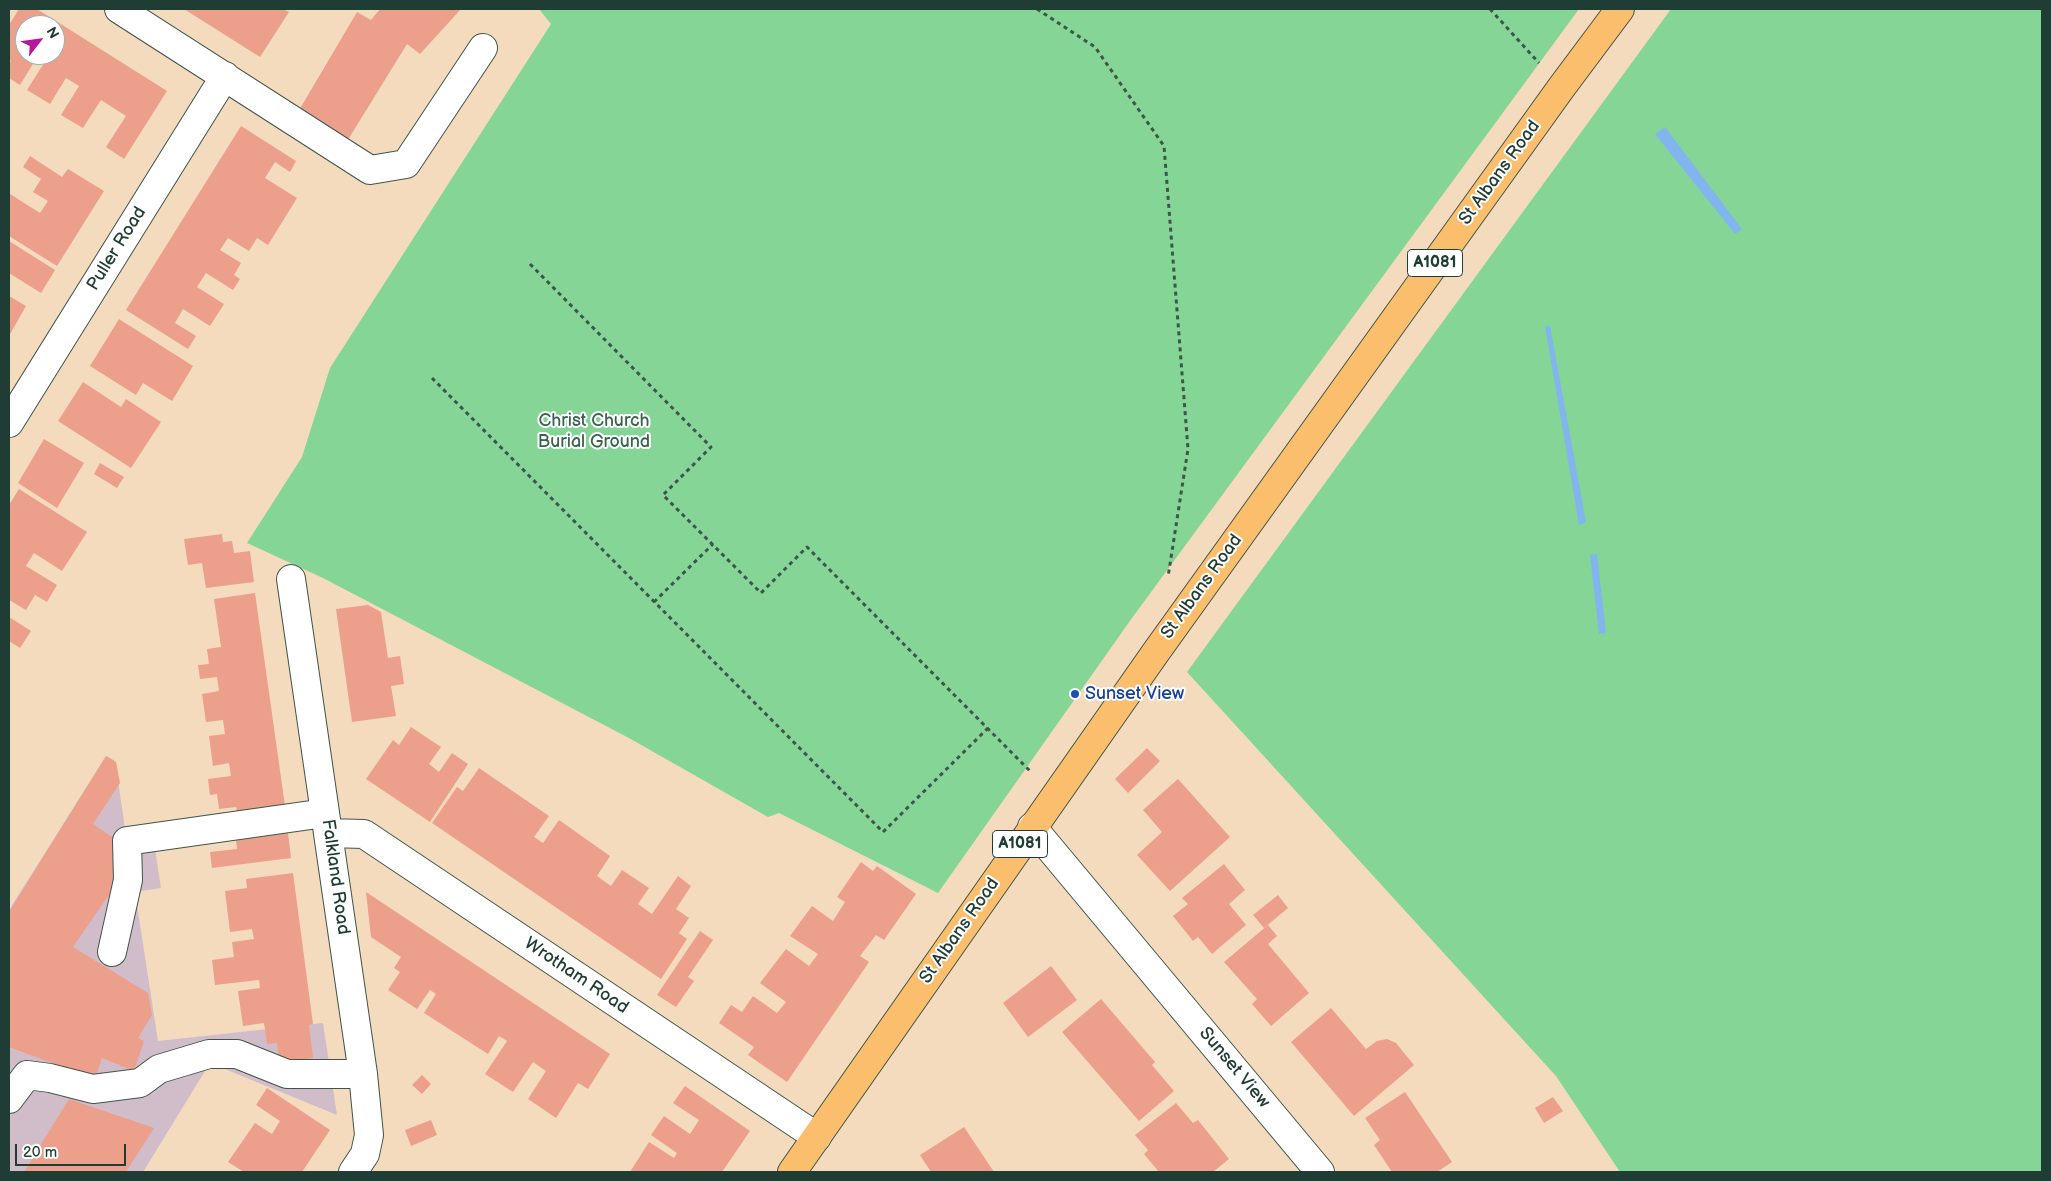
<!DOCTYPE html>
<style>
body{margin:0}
#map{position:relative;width:2051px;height:1181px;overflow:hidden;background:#f4dbbe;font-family:"Balsamiq Sans",sans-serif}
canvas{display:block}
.frame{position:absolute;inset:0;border:10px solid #1f3d34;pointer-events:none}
.north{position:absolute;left:15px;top:15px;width:50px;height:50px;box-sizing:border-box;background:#fff;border:1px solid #a5b1ae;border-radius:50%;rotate:60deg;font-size:14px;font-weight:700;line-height:20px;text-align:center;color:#1f3d34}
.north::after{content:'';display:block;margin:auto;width:18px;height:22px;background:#b5179e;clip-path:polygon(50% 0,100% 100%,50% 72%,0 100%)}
.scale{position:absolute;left:15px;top:1144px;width:111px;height:22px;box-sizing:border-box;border:2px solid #1f3d34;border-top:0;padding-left:6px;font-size:15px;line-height:18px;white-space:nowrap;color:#1f3d34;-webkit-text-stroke:4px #fff;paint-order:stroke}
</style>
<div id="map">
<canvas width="2051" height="1181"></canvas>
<div class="frame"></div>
<div class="north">N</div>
<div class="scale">20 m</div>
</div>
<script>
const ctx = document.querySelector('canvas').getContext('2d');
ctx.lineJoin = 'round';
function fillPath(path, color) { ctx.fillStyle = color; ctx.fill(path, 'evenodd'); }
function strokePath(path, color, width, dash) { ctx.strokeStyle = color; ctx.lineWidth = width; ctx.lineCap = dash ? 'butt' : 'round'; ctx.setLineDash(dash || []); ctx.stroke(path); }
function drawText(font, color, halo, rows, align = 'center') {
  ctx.font = font + ' "Balsamiq Sans",sans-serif'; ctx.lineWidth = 4; ctx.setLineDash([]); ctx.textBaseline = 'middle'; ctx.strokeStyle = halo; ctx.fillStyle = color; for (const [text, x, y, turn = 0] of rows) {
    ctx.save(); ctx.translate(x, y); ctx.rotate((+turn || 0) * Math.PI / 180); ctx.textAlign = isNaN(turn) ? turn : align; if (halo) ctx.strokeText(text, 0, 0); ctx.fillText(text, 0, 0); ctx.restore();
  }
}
const industrial = new Path2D(`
 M106 756 115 761 125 828 155 849 161 888 135 892 158 1041 323 1023 337 1115 210 1063 143 1172H9V910Z`);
const green = new Path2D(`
 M539 9H1579L1132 618 938 893 779 813 768 817 629 738 323 578 247 543 302 457 330 368 551 24Z
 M1671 9H2042V1172H1620L1556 1076 1187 672Z`);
const water = new Path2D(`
 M1665 127 1742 229 1735 234 1655 134Z
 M1545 326H1550L1586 522 1579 525Z
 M1596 554H1597L1606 633 1599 634 1590 555Z`);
const building = new Path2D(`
 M19 9H37L167 91 124 159 106 147 126 116 101 100 83 128 71 121 61 115 79 86 66 78 50 104 27 90 44 63 36 59 20 85 9 78V64L11 61 9 60V25ZM25 25H55V55H25Z
 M184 9H283L289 12 260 57Z
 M380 9H461L420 54 407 44 346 143 298 112 357 12 371 20Z
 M241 126 296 161 290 172 275 162 265 178 297 198 268 245 257 238 249 251 228 238 220 250 241 263 234 275 240 279 233 290 206 273 197 287 224 304 210 326 183 309 175 323 196 336 188 349 126 310Z
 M30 156 62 177 68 169 104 191 57 266 9 236 10 194 40 213 48 201 33 192 41 179 23 167Z
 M9 241 55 270 41 293 9 273Z
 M9 296 26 306 9 336Z
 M119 319 193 366 172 401 143 383 136 395 90 366Z
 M83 382 121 407 126 399 161 422 131 468 58 421Z
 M44 439 84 463 57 508 18 483Z
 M100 463 124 477 117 488 94 474Z
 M19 489 87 532 62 571 34 553 26 566 57 585 47 602 35 595 26 610 9 600V505Z
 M222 534 223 542 232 541 234 553 250 551 254 582 206 588 202 563 188 565 184 539Z
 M255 593 285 806 237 813 236 807 219 809 217 794 210 795 208 779 231 776 229 763 213 766 209 736 225 734 223 720 206 722 202 694 219 691 217 677 200 679 198 665 209 664 207 649 221 647 214 599Z
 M368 605 381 612 388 658 400 656 404 684 391 686 396 716 352 722 336 609Z
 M9 617 31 631 20 648 9 641Z
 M411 727 441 747 429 764 439 772 452 753 468 764 430 822 366 779 393 740 399 745Z
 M1147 748 1160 761 1128 793 1115 779Z
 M106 756 116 762 120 783 93 824 121 843 122 876 73 947 148 993 152 1015 138 1038 144 1041 134 1071 102 1058 95 1079 9 1047V912Z
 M479 768 549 816 534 837 543 843 559 820 610 856 597 876 611 886 622 870 649 888 638 904 652 914 678 876 691 886 676 909 689 918 679 933 687 939 661 979 432 823 457 787 463 791Z
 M1178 779 1230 837 1170 891 1137 855 1162 832 1143 810Z
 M288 833 291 858 212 868 210 852 237 849 236 840Z
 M861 862 873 871 877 866 916 894 884 940 876 935 860 956 869 962 787 1082 748 1055 754 1047 719 1023 731 1005 742 1012 753 996 777 1013 786 1002 760 983 786 949 809 966 818 954 790 936 812 906 833 921 845 902 837 897Z
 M1224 864 1245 890 1229 904 1246 925 1212 954 1198 937 1193 941 1173 916 1188 904 1182 898Z
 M293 873 313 1024 309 1025 313 1058 279 1062 277 1043 267 1044 264 1023 243 1026 238 991 260 988 259 980 215 985 212 960 234 957 232 942 254 939 252 929 230 932 225 891 247 888 246 879Z
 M366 892 610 1054 588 1089 578 1083 556 1118 528 1099 546 1071 533 1062 513 1092 485 1074 507 1041 499 1036 488 1054 424 1013 436 994 430 990 417 1009 388 990 400 972 394 968 401 957 371 937Z
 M1278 895 1288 908 1264 928 1253 915Z
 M1268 925 1277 936 1268 944 1309 993 1271 1026 1252 1004 1257 999 1224 962Z
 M700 931 713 940 688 977 694 981 676 1007 657 995Z
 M1051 966 1077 1000 1028 1037 1003 1003Z
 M1101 999 1155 1062 1152 1065 1174 1091 1139 1121 1062 1032Z
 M1331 1008 1366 1049 1377 1041 1387 1039 1396 1043 1414 1065 1354 1116 1291 1042Z
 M422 1075 431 1084 422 1094 412 1085Z
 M685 1086 750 1131 722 1172H630L649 1142 674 1158 677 1153 651 1135 664 1116 690 1134 699 1120 673 1103Z
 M267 1088 330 1130 302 1172H244L228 1162 255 1123 272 1134 280 1121 256 1105Z
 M1405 1092 1452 1162 1437 1172H1392L1374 1145 1380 1140 1365 1118Z
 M1553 1097 1563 1111 1544 1123 1535 1108Z
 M69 1099 154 1128 126 1172H24Z
 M1176 1103 1193 1123 1198 1120 1229 1159 1213 1172H1159L1144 1154 1148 1150 1135 1135Z
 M431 1120 437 1135 411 1146 405 1130Z
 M964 1127 994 1172H931L920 1155Z`);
const path = new Path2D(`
 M1037 9 1095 47 1164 146 1188 449 1168 577
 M1490 9 1539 63
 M530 264 711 447 663 495 761 593 807 547 1031 772
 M432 378 883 832 988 728
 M654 602 713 544`);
const minor = new Path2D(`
 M119 9 370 170 406 164 483 48
 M9 423 225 76
 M291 579 363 1074 369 1135 365 1154 353 1172
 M1032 827 1320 1172
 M328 833 364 834 817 1137
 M112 952 128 880 127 841 325 813
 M9 1099 27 1075 50 1078 93 1089 140 1083 159 1069 209 1054H237L287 1074H363`);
const major = new Path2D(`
 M792 1172 1156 652 1561 88 1620 9`);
const markers = [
 [1075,694,5,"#1a4fb4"]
];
const shields = [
 [1435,263,55],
 [1020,844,55]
];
const shieldNames = [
 ["A1081",1435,263],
 ["A1081",1020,844]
];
const streetNames = [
 ["St Albans Road",1500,173,-54],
 ["Puller Road",117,249,-58],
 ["St Albans Road",1202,587,-54],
 ["Falkland Road",335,877,82],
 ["St Albans Road",960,931,-55],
 ["Wrotham Road",576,976,34],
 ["Sunset View",1234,1068,50]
];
const parkNames = [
 ["Christ Church",594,421],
 ["Burial Ground",594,442]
];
const transitNames = [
 ["Sunset View",1085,694]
];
fillPath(industrial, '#d1bdca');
fillPath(green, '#84d596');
fillPath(water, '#82b5ef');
fillPath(building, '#ec9f8b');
strokePath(minor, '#3f5549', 30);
strokePath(major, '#3f5549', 30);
strokePath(path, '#3f5549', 3, [4, 4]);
strokePath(minor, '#fff', 28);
strokePath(major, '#fabe6d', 28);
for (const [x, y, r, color] of markers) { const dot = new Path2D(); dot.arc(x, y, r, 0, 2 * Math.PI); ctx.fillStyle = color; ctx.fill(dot); strokePath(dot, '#fff', 2); }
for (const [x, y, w] of shields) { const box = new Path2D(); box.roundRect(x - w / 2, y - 13.5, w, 27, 4); ctx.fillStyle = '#fff'; ctx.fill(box); strokePath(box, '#1f3d34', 1); }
drawText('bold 16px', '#1f3d34', null, shieldNames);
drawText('18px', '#1f3d34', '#fff', streetNames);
drawText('18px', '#38634c', '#fff', parkNames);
drawText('18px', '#164399', '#fff', transitNames, 'left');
</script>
